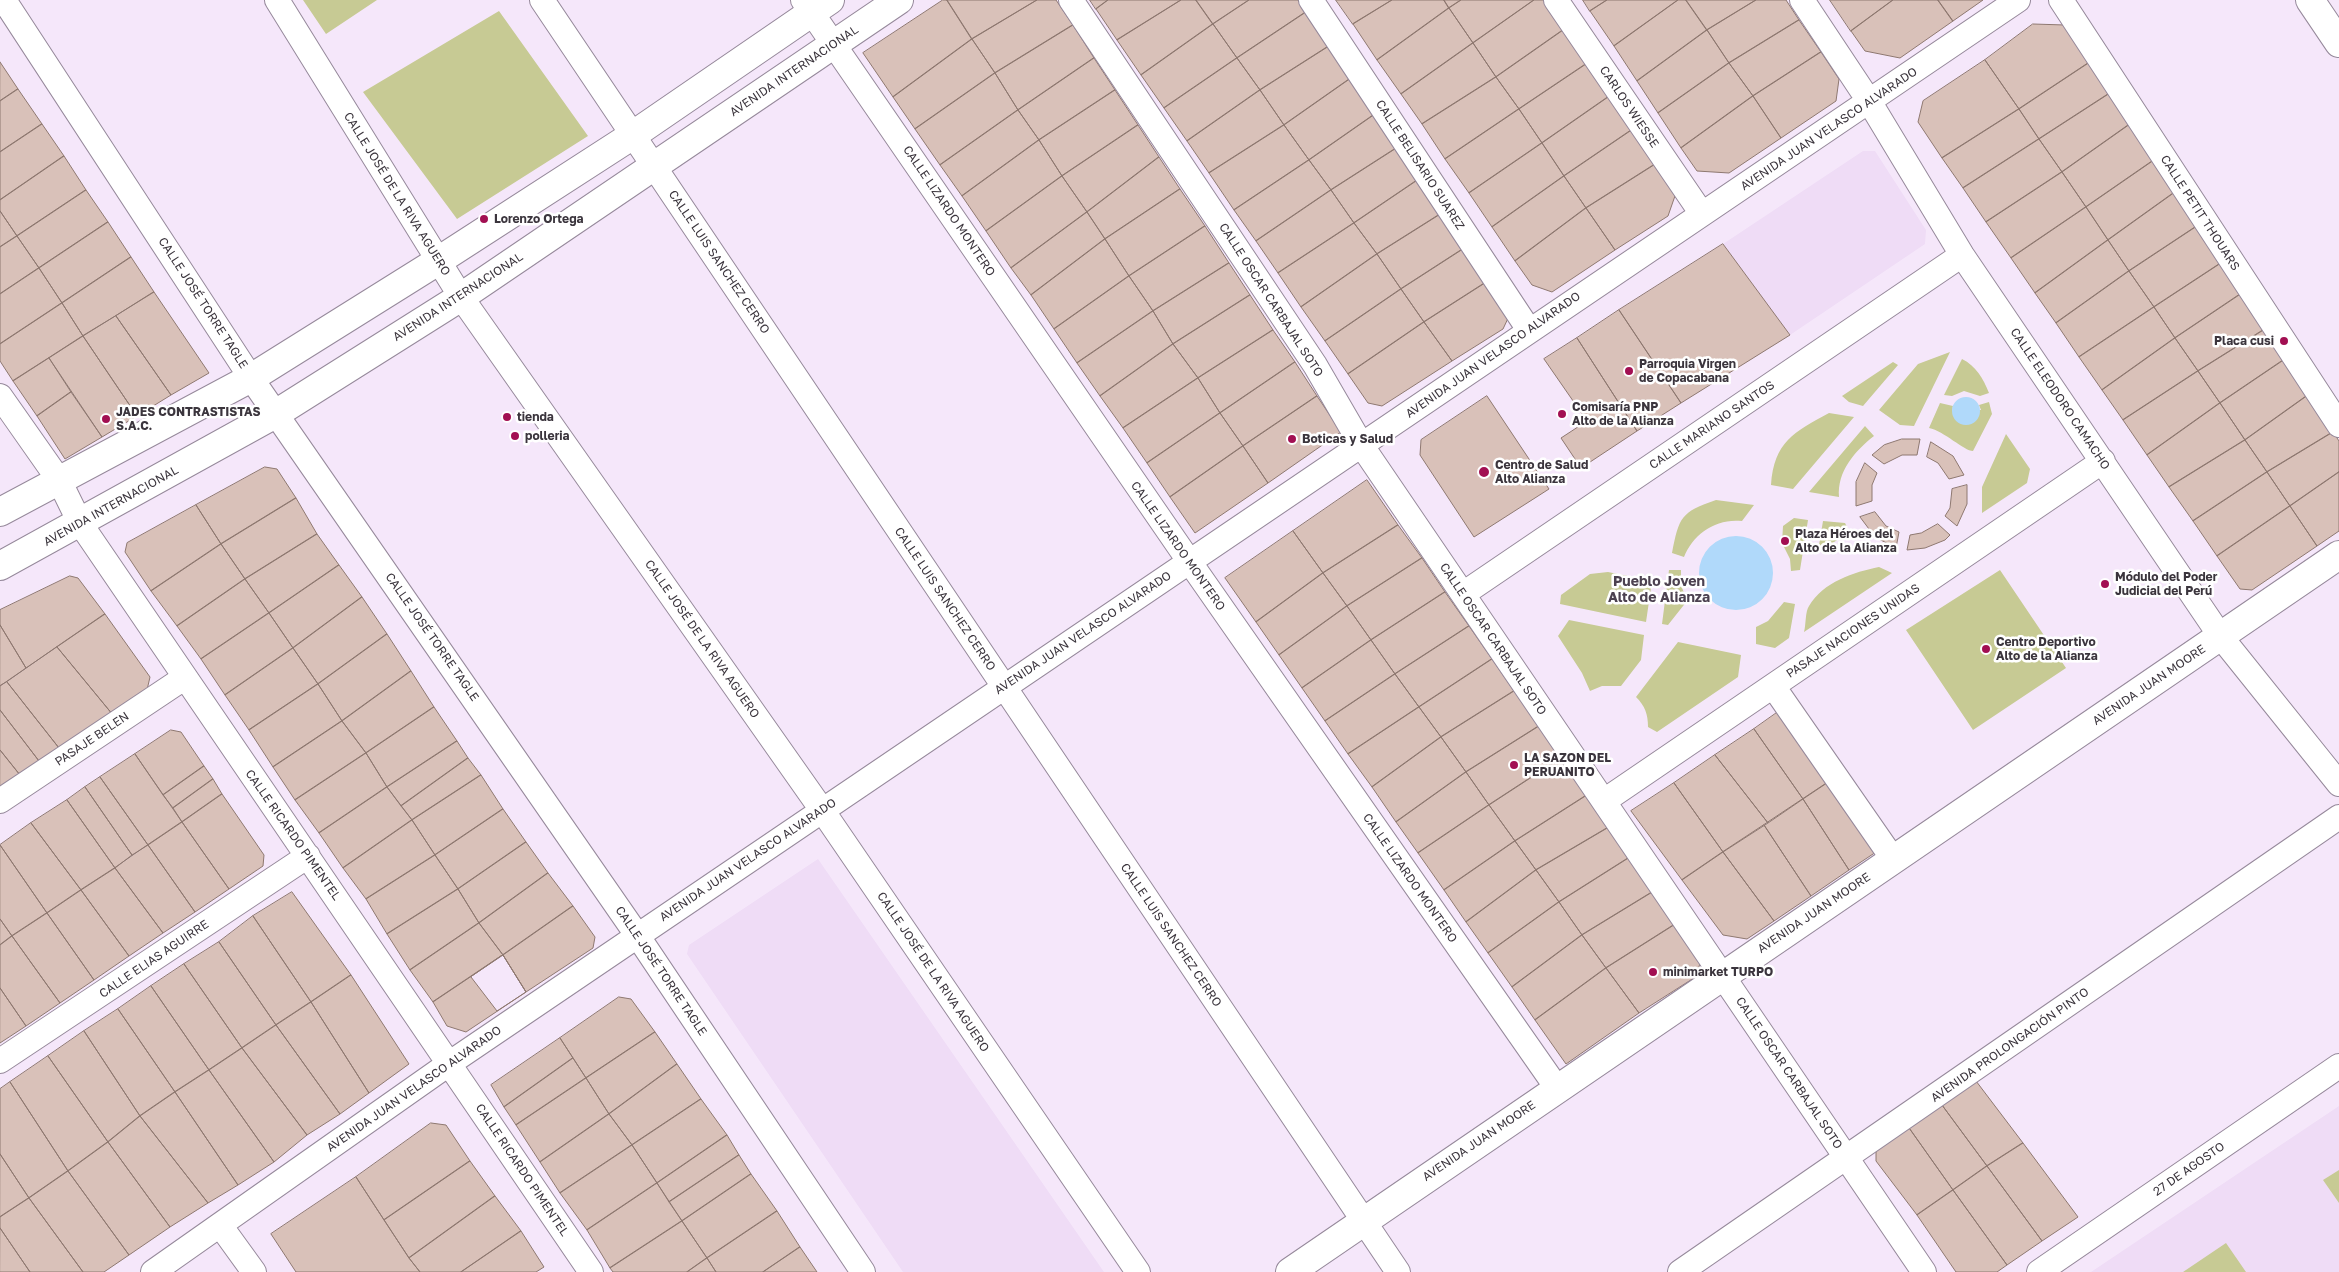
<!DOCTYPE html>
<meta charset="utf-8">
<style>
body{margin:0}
canvas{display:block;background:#f5e7fa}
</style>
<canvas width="2339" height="1272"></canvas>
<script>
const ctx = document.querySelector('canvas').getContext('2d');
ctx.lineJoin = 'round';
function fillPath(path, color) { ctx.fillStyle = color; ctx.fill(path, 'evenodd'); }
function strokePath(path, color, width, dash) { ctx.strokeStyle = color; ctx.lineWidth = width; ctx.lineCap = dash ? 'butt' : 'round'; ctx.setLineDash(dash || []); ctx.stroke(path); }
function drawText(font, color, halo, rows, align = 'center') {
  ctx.font = font + ' "Golos Text",sans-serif'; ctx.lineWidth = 5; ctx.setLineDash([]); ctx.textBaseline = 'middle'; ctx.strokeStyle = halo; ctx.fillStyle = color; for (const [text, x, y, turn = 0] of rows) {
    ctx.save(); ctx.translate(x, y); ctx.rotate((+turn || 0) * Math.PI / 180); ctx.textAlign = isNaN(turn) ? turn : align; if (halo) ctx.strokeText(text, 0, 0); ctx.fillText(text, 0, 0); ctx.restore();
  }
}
const built = new Path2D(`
 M1863 151H1875L1926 230 1925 244 1790 335 1723 244Z
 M818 859 1104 1272H903L687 954 689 945Z
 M2339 1106V1272H2091Z`);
const green = new Path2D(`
 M303 0H377L326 34Z
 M499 11 588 136 457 219 363 92Z
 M1950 352 1914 426 1900 425 1879 410 1918 364Z
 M1962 359C1976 366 1983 378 1989 393L1980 396 1964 391 1952 396 1944 395Z
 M1893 362 1898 365 1863 406 1849 402 1842 396Z
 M1989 402 1992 414 1973 451C1964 451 1944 431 1929 428L1940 403 1953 406 1952 411 1981 410 1979 405Z
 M1829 413 1854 417 1793 489 1771 485C1774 442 1794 432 1829 413Z
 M1865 426 1874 436C1855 451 1837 471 1839 497L1809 492Z
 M2006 434 2030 469 2027 483 1982 513V487Z
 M1716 500 1754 505 1742 521C1716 518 1693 534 1684 557L1672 553C1679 517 1681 512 1716 500Z
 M1794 518 1808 520 1800 570 1791 571 1790 559 1782 543 1783 526Z
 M1823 521 1845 523 1850 533 1818 551Z
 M1879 567 1892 573 1804 632C1806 625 1805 612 1809 606 1823 582 1854 572 1879 567Z
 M1669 570H1681V585L1687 601 1668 625 1662 624Z
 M2000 570 2066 668 1973 730 1906 630Z
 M1608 572 1652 581 1646 622 1560 604 1561 595 1590 574Z
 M1784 602 1795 604 1789 638 1775 648 1756 644V627L1768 621Z
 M1569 620 1644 635 1641 660 1621 686H1602L1590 691 1582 673 1558 636Z
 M1678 642 1741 655 1738 677 1657 732 1648 727C1648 714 1645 706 1636 697Z
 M2339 1170V1203L2323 1180Z
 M2226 1243 2246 1272H2183Z`);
const water = new Path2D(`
 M1952 411a14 14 0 1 1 28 0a14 14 0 1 1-28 0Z
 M1699 573a37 37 0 1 1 74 0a37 37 0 1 1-74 0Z`);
const building = new Path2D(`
 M943 0H947L972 39 893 97 863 53Z
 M947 0H1037L972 39Z
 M1037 0H1056L1073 25 995 73 972 39Z
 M1090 0H1108L1096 9Z
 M1108 0H1181L1117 40 1096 9Z
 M1181 0H1196L1213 24 1141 75 1117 40Z
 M1196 0H1249L1213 24Z
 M1249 0H1298L1306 12 1237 58 1213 24Z
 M1336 0H1392L1353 24Z
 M1392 0H1444L1449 8 1377 60 1353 24Z
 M1444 0H1461L1449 8Z
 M1461 0H1534L1473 43 1449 8Z
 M1534 0H1547L1566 28 1496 77 1473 43Z
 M1583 0H1607L1590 11Z
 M1607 0H1678L1614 46 1590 11Z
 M1678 0H1686L1707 30 1637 81 1614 46Z
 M1686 0H1756L1707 30Z
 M1756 0H1786L1799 20 1729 63 1707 30Z
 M1830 0H1893L1851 31Z
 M1893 0H1938L1953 21 1900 58 1865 51 1851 31Z
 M1938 0H1983L1953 21Z
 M1449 8 1473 43 1401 94 1377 60Z
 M1306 12 1329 46 1260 90 1237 58Z
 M1799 20 1821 52 1753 96 1729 63Z
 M1213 24 1237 58 1164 108 1141 75Z
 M2033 24 2065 25 2090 62 2019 109 1985 60Z
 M1073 25 1094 58 1018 110 995 73Z
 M1566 28 1589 62 1519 109 1496 77Z
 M1707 30 1729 63 1658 113 1637 81Z
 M972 39 995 73 915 129 893 97Z
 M1473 43 1496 77 1422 124 1401 94Z
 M1329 46 1351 78 1284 125 1260 90Z
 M1821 52 1839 79 1836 101 1781 138 1753 96Z
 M1094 58 1115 90 1039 140 1018 110Z
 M1237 58 1260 90 1187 141 1164 108Z
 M1985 60 2019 109 1942 158 1918 122 1923 101Z
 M0 62 18 89 0 101Z
 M1589 62 1611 95 1542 143 1519 109Z
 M2090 62 2110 93 2039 139 2019 109Z
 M1729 63 1753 96 1681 148 1658 113Z
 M995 73 1018 110 940 165 915 129Z
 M1496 77 1519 109 1445 159 1422 124Z
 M1351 78 1375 114 1309 160 1284 125Z
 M18 89 42 124 0 152V101Z
 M1115 90 1138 125 1062 176 1039 140Z
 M1260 90 1284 125 1209 173 1187 141Z
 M2110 93 2130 124 2062 172 2039 139Z
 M1611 95 1633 129 1564 176 1542 143Z
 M1753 96 1781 138 1729 173 1697 171 1681 148Z
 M1519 109 1542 143 1469 193 1445 159Z
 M2019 109 2039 139 1963 188 1942 158Z
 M1018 110 1039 140 962 196 940 165Z
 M1375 114 1398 147 1331 190 1309 160Z
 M42 124 64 156 0 200V152Z
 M2130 124 2154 160 2086 207 2062 172Z
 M1138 125 1159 157 1087 212 1062 176Z
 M1284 125 1309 160 1234 210 1209 173Z
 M1633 129 1657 163 1586 208 1564 176Z
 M2039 139 2062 172 1986 222 1963 188Z
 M1039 140 1062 176 986 231 962 196Z
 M1542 143 1564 176 1492 227 1469 193Z
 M1398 147 1419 179 1354 223 1331 190Z
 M64 156 86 190 17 236 0 211V200Z
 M1159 157 1180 189 1105 239 1087 212Z
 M1309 160 1331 190 1256 241 1234 210Z
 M2154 160 2175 192 2108 240 2086 207Z
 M1657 163 1676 193 1668 216 1615 250 1586 208Z
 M2062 172 2086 207 2011 258 1986 222Z
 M1062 176 1087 212 1011 268 986 231Z
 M1564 176 1586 208 1515 261 1492 227Z
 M1419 179 1442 213 1377 254 1354 223Z
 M1180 189 1205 226 1129 276 1105 239Z
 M86 190 108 222 39 268 17 236Z
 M1331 190 1354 223 1278 273 1256 241Z
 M2175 192 2197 226 2129 271 2108 240Z
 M2086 207 2108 240 2035 293 2011 258Z
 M1586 208 1615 250 1552 292 1532 285 1515 261Z
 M0 211 17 236 0 247Z
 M1087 212 1105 239 1031 295 1011 268Z
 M1442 213 1466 247 1401 289 1377 254Z
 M108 222 131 257 62 303 39 268Z
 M1354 223 1377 254 1301 307 1278 273Z
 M1205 226 1229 263 1153 311 1129 276Z
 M2197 226 2221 263 2154 307 2129 271Z
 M17 236 39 268 0 294V247Z
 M1105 239 1129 276 1054 329 1031 295Z
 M2108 240 2129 271 2056 323 2035 293Z
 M1723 244 1790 335 1681 403 1619 310Z
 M1466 247 1488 281 1424 322 1401 289Z
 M1377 254 1401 289 1325 341 1301 307Z
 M131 257 154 292 83 336 62 303Z
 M1229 263 1250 295 1173 344 1153 311Z
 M2221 263 2242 293 2175 338 2154 307Z
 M39 268 62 303 0 344V294Z
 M2129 271 2154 307 2079 357 2056 323Z
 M1129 276 1153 311 1077 363 1054 329Z
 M1488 281 1510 314 1503 329 1452 361 1424 322Z
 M1401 289 1424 322 1348 374 1325 341Z
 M154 292 209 373 171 395 116 316Z
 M2242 293 2265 329 2198 371 2175 338Z
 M1250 295 1273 330 1198 378 1173 344Z
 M62 303 83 336 13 381 0 361V344Z
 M2154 307 2175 338 2102 390 2079 357Z
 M1619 310 1681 403 1637 431 1577 338Z
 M1153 311 1173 344 1100 396 1077 363Z
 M116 316 171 395 137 416 83 336Z
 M1424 322 1452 361 1382 406 1368 403 1348 374Z
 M2265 329 2285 359 2220 403 2198 371Z
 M1273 330 1295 362 1220 413 1198 378Z
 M83 336 137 416 102 437 49 358Z
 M1577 338 1637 431 1581 468 1561 438 1587 421 1544 359Z
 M2175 338 2198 371 2123 420 2102 390Z
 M1173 344 1198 378 1123 428 1100 396Z
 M49 358 71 392 37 416 13 381Z
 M2285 359 2308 395 2245 440 2220 403Z
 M1295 362 1317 396 1243 446 1220 413Z
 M2198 371 2220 403 2147 455 2123 420Z
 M1198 378 1220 413 1147 463 1123 428Z
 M71 392 102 437 65 459 37 416Z
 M2308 395 2333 432 2267 472 2245 440Z
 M1317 396 1341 432 1268 483 1243 446Z
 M1487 396 1549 489 1474 537 1420 455 1421 440Z
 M2220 403 2245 440 2169 487 2147 455Z
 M1220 413 1243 446 1170 497 1147 463Z
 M2333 432 2339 441V472L2290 506 2267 472Z
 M1902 439H1920L1917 455H1902L1884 464 1872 455 1884 445Z
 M2245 440 2267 472 2193 521 2169 487Z
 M1931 442 1953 456 1964 475 1949 479 1938 463 1927 457Z
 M1243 446 1268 483 1195 533 1170 497Z
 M1865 463 1877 473 1872 485V501L1856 506V482Z
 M265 467 277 469 296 498 221 544 196 505Z
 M2267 472 2290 506 2217 556 2193 521Z
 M2339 472V531L2317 546 2290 506Z
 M1367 480 1398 525 1323 573 1293 531Z
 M1967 485V504L1957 526 1945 516 1950 508 1952 489Z
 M296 498 317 534 245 579 221 544Z
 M196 505 221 544 151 591 125 552 127 543Z
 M2290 506 2317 546 2252 590 2240 589 2217 556Z
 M1875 512 1886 526 1899 532 1896 548 1875 537 1860 517Z
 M1938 524 1950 535 1945 540 1925 548 1907 550 1910 535 1921 533Z
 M1398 525 1422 558 1347 606 1323 573Z
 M1293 531 1323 573 1256 622 1225 578Z
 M317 534 339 565 269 613 245 579Z
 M221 544 245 579 177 626 151 591Z
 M1422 558 1445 592 1371 640 1347 606Z
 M339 565 362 597 293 648 269 613Z
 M1323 573 1347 606 1279 655 1256 622Z
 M70 576 78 578 105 614 26 668 0 625V610Z
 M245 579 269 613 201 659 177 626Z
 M1445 592 1469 626 1395 674 1371 640Z
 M362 597 387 634 318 684 293 648Z
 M1347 606 1371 640 1302 688 1279 655Z
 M269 613 293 648 225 695 201 659Z
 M105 614 150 677 147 690 113 715 57 647Z
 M0 625 26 668 0 686Z
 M1469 626 1492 659 1419 707 1395 674Z
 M387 634 411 671 342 721 318 684Z
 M1371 640 1395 674 1325 721 1302 688Z
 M57 647 113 715 59 748 7 682Z
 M293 648 318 684 249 730 225 695Z
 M1492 659 1514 691 1441 737 1419 707Z
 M411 671 434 707 366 753 342 721Z
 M1395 674 1419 707 1348 754 1325 721Z
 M7 682 59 748 39 761 0 710V686Z
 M318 684 342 721 273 767 249 730Z
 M1514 691 1539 726 1466 772 1441 737Z
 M434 707 457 741 387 787 366 753Z
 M1419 707 1441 737 1372 787 1348 754Z
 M0 710 39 761 20 775 0 750Z
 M1778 712 1827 783 1803 799 1754 729Z
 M342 721 366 753 295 800 273 767Z
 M1539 726 1561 758 1489 805 1466 772Z
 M1754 729 1803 799 1768 823 1715 755Z
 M171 730 181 732 204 766 163 795 135 754Z
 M1441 737 1466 772 1396 822 1372 787Z
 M457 741 468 758 401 806 387 787Z
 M0 750 20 775 0 790Z
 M366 753 387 787 319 833 295 800Z
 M135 754 182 822 148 845 100 777Z
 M1715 755 1768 823 1723 852 1674 783Z
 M468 758 481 775 412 820 401 806Z
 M1561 758 1587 795 1515 841 1489 805Z
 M204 766 213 779 173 808 163 795Z
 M1466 772 1489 805 1418 853 1396 822Z
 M481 775 503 809 435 855 412 820Z
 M100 777 148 845 132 855 85 787Z
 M213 779 222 794 182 822 173 808Z
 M1674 783 1723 852 1682 880 1631 811Z
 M1827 783 1876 852 1849 870 1803 799Z
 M85 787 132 855 115 868 67 800Z
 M387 787 412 820 343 868 319 833Z
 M222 794 264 855 263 866 229 889 182 822Z
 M1587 795 1609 827 1536 870 1515 841Z
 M1803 799 1849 870 1811 896 1764 825Z
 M67 800 115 868 81 890 31 823Z
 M1489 805 1515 841 1444 890 1418 853Z
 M503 809 526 842 458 889 435 855Z
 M412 820 435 855 366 899 343 868Z
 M182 822 229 889 195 912 148 845Z
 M31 823 81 890 47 913 0 845Z
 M1764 825 1811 896 1774 921 1723 852Z
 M1609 827 1630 857 1559 902 1536 870Z
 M1515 841 1536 870 1466 922 1444 890Z
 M526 842 548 873 479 923 458 889Z
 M0 845 47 913 12 936 0 919Z
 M148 845 195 912 163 933 115 868Z
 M1723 852 1774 921 1747 939 1723 935 1682 880Z
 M435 855 458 889 387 934 366 899Z
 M1630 857 1654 891 1582 935 1559 902Z
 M115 868 163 933 129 956 81 890Z
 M1536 870 1559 902 1488 953 1466 922Z
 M548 873 573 906 503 955 479 923Z
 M458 889 479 923 410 970 387 934Z
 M81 890 129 956 94 980 47 913Z
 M1654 891 1677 923 1606 968 1582 935Z
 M292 892 351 975 311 1002 253 916Z
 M1559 902 1582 935 1512 987 1488 953Z
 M573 906 595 937 593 948 526 992 503 955Z
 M47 913 94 980 60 1003 12 936Z
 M253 916 311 1002 276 1025 219 942Z
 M0 919 12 936 0 945Z
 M479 923 503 955 433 1002 410 970Z
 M1677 923 1701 958 1697 976 1639 1013 1606 968Z
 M1582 935 1606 968 1535 1020 1512 987Z
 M12 936 60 1003 26 1026 0 988V945Z
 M219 942 276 1025 242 1048 184 964Z
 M503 955 526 992 466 1032 447 1026 433 1002Z
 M503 955 526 992 497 1011 471 977Z
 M184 964 242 1048 209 1070 151 986Z
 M1606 968 1639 1013 1566 1064 1535 1020Z
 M351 975 409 1064 369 1093 311 1002Z
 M151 986 209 1070 175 1092 118 1009Z
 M0 988 26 1026 0 1043Z
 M619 997 631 999 655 1032 586 1078 560 1038Z
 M311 1002 369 1093 340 1114 276 1025Z
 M118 1009 175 1092 140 1116 84 1031Z
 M276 1025 340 1114 307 1135 242 1048Z
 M84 1031 140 1116 108 1142 48 1056Z
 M655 1032 677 1064 609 1114 586 1078Z
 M560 1038 573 1058 504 1107 491 1085Z
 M242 1048 307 1135 274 1162 209 1070Z
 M48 1056 108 1142 68 1171 10 1082Z
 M573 1058 586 1078 516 1125 504 1107Z
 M677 1064 701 1099 632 1145 609 1114Z
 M209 1070 274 1162 238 1185 175 1092Z
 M1973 1077 2023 1143 1987 1166 1939 1101Z
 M586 1078 609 1114 540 1162 516 1125Z
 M10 1082 68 1171 29 1198 0 1154V1089Z
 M175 1092 238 1185 208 1203 140 1116Z
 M701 1099 727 1135 657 1183 632 1145Z
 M1939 1101 1987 1166 1953 1190 1907 1125Z
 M609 1114 632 1145 560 1193 540 1162Z
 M140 1116 208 1203 170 1227 108 1142Z
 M431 1123 446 1125 470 1161 384 1220 356 1177Z
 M1907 1125 1953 1190 1917 1215 1876 1161V1149Z
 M727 1135 739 1155 669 1202 657 1183Z
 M108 1142 170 1227 129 1255 68 1171Z
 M2023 1143 2078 1217 2042 1241 1987 1166Z
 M632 1145 657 1183 587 1230 560 1193Z
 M0 1154 29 1198 0 1217Z
 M739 1155 751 1174 682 1221 669 1202Z
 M470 1161 495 1196 409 1258 384 1220Z
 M1987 1166 2042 1241 2007 1265 1953 1190Z
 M68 1171 129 1255 104 1272H83L29 1198Z
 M751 1174 777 1211 707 1258 682 1221Z
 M356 1177 409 1258 420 1272H296L271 1234Z
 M657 1183 682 1221 610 1268 587 1230Z
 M1953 1190 2007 1265 1997 1272H1956L1917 1215Z
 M495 1196 521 1231 461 1272H420L409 1258Z
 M29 1198 83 1272H30L0 1228V1217Z
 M777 1211 800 1247 763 1272H716L707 1258Z
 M682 1221 707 1258 687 1272H613L610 1268Z
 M0 1228 30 1272H0Z
 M521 1231 544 1267 536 1272H461Z
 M800 1247 817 1272H763Z
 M707 1258 716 1272H687Z`);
const minor = new Path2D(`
 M4 0 251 378 637 935 863 1272
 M277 0 461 297 822 810 1138 1272
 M542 0 1398 1272
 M803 0 1189 561 1557 1088
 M1071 0 1315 365 1362 446 1924 1272
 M1311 0 1529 330
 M1556 0 1702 214
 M1802 0 1869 101 1962 255 2221 637 2339 784
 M2061 0 2339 425
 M0 396 59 480 80 523 591 1272
 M1463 594 1962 255
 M1773 686 1893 859
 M0 801 184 678
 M1604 801 2103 461
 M0 1061 308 856
 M220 1225 254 1272
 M153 1272 450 1063 2018 0
 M1680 1272 2339 817
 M2039 1272 2339 1066`);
const tertiary = new Path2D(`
 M2310 0 2339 43
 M1290 1272 2339 555`);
const secondary = new Path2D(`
 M0 512 251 378 438 261 633 135 830 0
 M0 566 277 413 461 297 899 0`);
const markers = [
 [484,219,5,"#a20f52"],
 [2284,341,5,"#a20f52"],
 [1629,371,5,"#a20f52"],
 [1562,414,5,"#a20f52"],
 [507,417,5,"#a20f52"],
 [106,419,5,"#a20f52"],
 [515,436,5,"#a20f52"],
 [1292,439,5,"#a20f52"],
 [1484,472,6,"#a20f52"],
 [1785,541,5,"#a20f52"],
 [2105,584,5,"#a20f52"],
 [1986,649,5,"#a20f52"],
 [1514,765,5,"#a20f52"],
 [1653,972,5,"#a20f52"]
];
const streetNames = [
 ["AVENIDA INTERNACIONAL",794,71,-34],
 ["CARLOS WIESSE",1629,107,56],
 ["AVENIDA JUAN VELASCO ALVARADO",1829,129,-34],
 ["CALLE BELISARIO SUAREZ",1420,165,57],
 ["CALLE JOSÉ DE LA RIVA AGUERO",397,194,58],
 ["CALLE LIZARDO MONTERO",949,211,56],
 ["CALLE PETIT THOUARS",2200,213,57],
 ["CALLE LUIS SANCHEZ CERRO",719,262,56],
 ["AVENIDA INTERNACIONAL",458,297,-33],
 ["CALLE OSCAR CARBAJAL SOTO",1271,300,57],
 ["CALLE JOSÉ TORRE TAGLE",203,303,57],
 ["AVENIDA JUAN VELASCO ALVARADO",1493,355,-35],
 ["CALLE ELEODORO CAMACHO",2060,399,56],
 ["CALLE MARIANO SANTOS",1712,425,-34],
 ["AVENIDA INTERNACIONAL",111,506,-29],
 ["CALLE LIZARDO MONTERO",1178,546,55],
 ["CALLE LUIS SANCHEZ CERRO",945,599,56],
 ["PASAJE NACIONES UNIDAS",1853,631,-34],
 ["AVENIDA JUAN VELASCO ALVARADO",1083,633,-34],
 ["CALLE JOSÉ TORRE TAGLE",432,637,55],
 ["CALLE JOSÉ DE LA RIVA AGUERO",702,639,55],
 ["CALLE OSCAR CARBAJAL SOTO",1493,639,56],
 ["AVENIDA JUAN MOORE",2149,685,-34],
 ["PASAJE BELEN",92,739,-34],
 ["CALLE RICARDO PIMENTEL",293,835,55],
 ["AVENIDA JUAN VELASCO ALVARADO",748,860,-34],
 ["CALLE LIZARDO MONTERO",1410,878,55],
 ["AVENIDA JUAN MOORE",1814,913,-34],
 ["CALLE LUIS SANCHEZ CERRO",1171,935,56],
 ["CALLE ELIAS AGUIRRE",154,959,-34],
 ["CALLE JOSÉ TORRE TAGLE",661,971,56],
 ["CALLE JOSÉ DE LA RIVA AGUERO",933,972,56],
 ["AVENIDA PROLONGACIÓN PINTO",2010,1045,-35],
 ["CALLE OSCAR CARBAJAL SOTO",1789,1073,56],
 ["AVENIDA JUAN VELASCO ALVARADO",414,1089,-35],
 ["AVENIDA JUAN MOORE",1479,1141,-34],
 ["27 DE AGOSTO",2189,1169,-35],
 ["CALLE RICARDO PIMENTEL",522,1170,56]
];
const poiNames = [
 ["Lorenzo Ortega",494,219],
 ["Placa cusi",2274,341,"right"],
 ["Parroquia Virgen",1639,364],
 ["de Copacabana",1639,378],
 ["Comisaría PNP",1572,407],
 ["Alto de la Alianza",1572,421],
 ["JADES CONTRASTISTAS",116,412],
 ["S.A.C.",116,426],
 ["tienda",517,417],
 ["polleria",525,436],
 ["Boticas y Salud",1302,439],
 ["Centro de Salud",1495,465],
 ["Alto Alianza",1495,479],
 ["Plaza Héroes del",1795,534],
 ["Alto de la Alianza",1795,548],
 ["Módulo del Poder",2115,577],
 ["Judicial del Perú",2115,591],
 ["Centro Deportivo",1996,642],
 ["Alto de la Alianza",1996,656],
 ["LA SAZON DEL",1524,758],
 ["PERUANITO",1524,772],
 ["minimarket TURPO",1663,972]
];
const neighbourhoodNames = [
 ["Pueblo Joven",1659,582],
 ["Alto de Alianza",1659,598]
];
fillPath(built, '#efdcf6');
fillPath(green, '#c7ca94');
fillPath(water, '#b0d9fa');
fillPath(building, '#d9c1b9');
strokePath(building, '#8e7870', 1);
strokePath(minor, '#96899b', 26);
strokePath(tertiary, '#96899b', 30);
strokePath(secondary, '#96899b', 30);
strokePath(minor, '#fff', 24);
strokePath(tertiary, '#fff', 28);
strokePath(secondary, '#fff', 28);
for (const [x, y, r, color] of markers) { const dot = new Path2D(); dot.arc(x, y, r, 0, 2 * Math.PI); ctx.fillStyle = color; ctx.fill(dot); strokePath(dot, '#fff', 2); }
drawText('12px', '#3b353d', '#fff', streetNames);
drawText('bold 12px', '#3b353d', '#fff', poiNames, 'left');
drawText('bold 14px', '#4c4150', '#fff', neighbourhoodNames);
</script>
